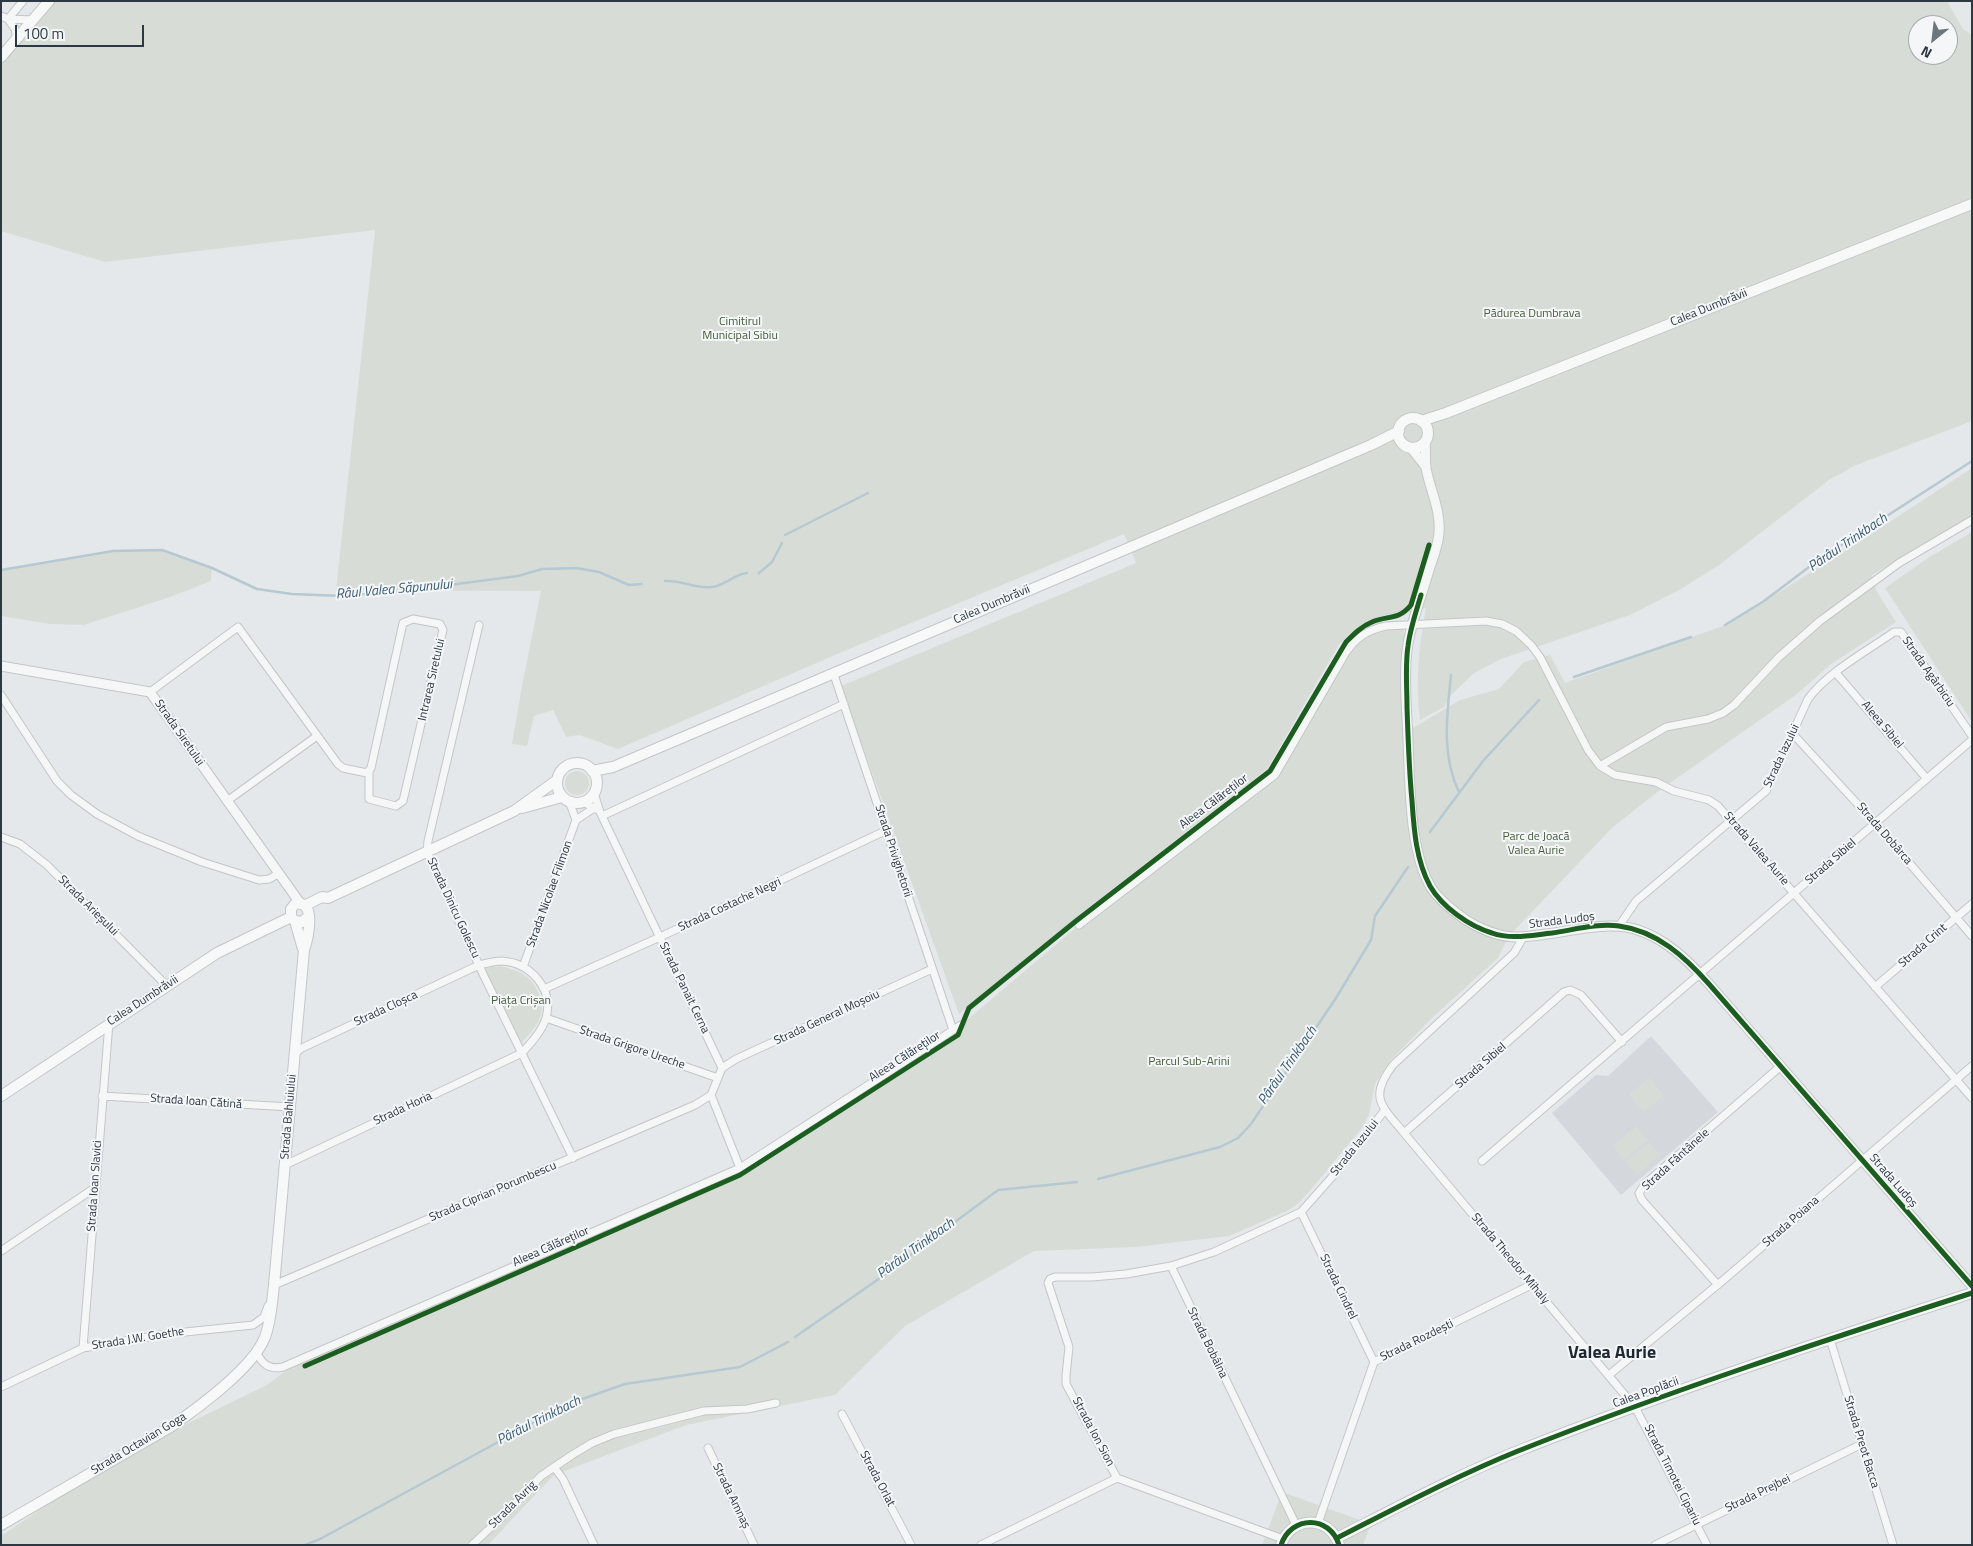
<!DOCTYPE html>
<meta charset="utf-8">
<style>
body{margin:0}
#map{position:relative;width:1973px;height:1546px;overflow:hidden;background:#e5e8ea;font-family:"Titillium Web",sans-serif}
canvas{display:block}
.frame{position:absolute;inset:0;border:2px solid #2d3842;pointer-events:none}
.north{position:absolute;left:1908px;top:15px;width:50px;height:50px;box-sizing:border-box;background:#f4f6f8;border:1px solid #a4aaaf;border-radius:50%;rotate:209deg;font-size:14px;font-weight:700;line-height:20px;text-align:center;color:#2d3842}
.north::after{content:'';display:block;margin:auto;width:18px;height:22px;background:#6d767d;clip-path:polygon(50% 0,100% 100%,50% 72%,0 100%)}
.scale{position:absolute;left:15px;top:25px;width:129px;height:22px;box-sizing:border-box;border:2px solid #2d3842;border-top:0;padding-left:6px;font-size:15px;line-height:18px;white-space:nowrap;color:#2d3842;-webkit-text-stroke:4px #f4f6f8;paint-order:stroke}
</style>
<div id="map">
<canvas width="1973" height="1546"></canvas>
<div class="frame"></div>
<div class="north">N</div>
<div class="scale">100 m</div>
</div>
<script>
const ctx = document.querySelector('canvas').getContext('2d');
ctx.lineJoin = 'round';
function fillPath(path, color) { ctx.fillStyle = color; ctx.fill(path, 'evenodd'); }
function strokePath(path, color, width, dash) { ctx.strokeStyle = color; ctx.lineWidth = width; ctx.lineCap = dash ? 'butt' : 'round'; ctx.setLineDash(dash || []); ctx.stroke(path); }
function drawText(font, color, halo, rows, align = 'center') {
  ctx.font = font + ' "Titillium Web",sans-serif'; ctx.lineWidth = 4; ctx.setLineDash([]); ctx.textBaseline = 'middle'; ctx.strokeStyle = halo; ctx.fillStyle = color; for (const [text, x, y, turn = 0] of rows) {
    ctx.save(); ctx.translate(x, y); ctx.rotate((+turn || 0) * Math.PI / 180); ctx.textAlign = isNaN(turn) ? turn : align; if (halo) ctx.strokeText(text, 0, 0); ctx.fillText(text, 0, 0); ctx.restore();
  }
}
const built = new Path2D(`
 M1651 1036 1718 1112 1621 1195 1552 1113 1596 1075 1608 1076Z`);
const green = new Path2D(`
 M53 1H1947L1963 29 1972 35V421L1854 466 1829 480 1719 565 1681 589 1630 615 1501 659 1474 673 1452 694 1444 707 1420 720C1415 682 1419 645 1426 608L1367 622 1347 636 1338 646 1267 769 1092 905 959 1014 841 686 1136 563 1124 534 842 652 618 749 579 735 566 737 553 710 534 716 527 746 512 744 522 686 541 591 336 590 375 230 105 262 1 231V63ZM1918 25H1948V55H1918Z
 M1972 468V516L1872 575 1877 592 1896 622 1831 664 1797 694 1660 790 1613 827 1509 936 1498 958 1432 1018 1389 1062 1375 1084 1369 1115 1362 1128 1308 1193 1299 1203 1287 1211 1229 1236 1136 1247 1034 1251 905 1326 835 1395 686 1425 554 1475 488 1545H1V1536L74 1487 172 1431 267 1385 300 1360 740 1168 961 1025 1079 925 1270 781 1345 654 1365 632 1404 626 1408 731 1460 700 1499 689 1524 662 1550 655 1565 683 1728 624 1848 549Z
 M1972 532V722L1885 588 1928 558Z
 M162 550 212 568 211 581 170 597 84 625 50 624 1 616V570L113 551Z
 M565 783a12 12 0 1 1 24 0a12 12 0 1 1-24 0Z
 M501 966C508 968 516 970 523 974 536 982 546 1002 540 1018 537 1027 528 1035 521 1043L484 968Z
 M1649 1078 1664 1095 1644 1112 1629 1095Z
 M1636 1126 1648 1140 1624 1160 1613 1146Z
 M1649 1142 1660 1155 1637 1175 1625 1162Z
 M1282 1492 1371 1524 1363 1545H1262Z`);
const stream = new Path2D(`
 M785 535 868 493
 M1 570 113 551 162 550 212 568 257 589 292 594 343 596 411 590 518 576 542 569 576 568 599 572 629 585 642 584
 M759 573 772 562 782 543
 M665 581C682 580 695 589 711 587 725 586 734 574 747 573
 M1725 625 1764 601 1817 561 1972 461
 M1451 675C1447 714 1441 755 1459 792
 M1574 677 1691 637
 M1430 832 1483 761 1539 700
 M1098 1179 1220 1147 1238 1138 1251 1124 1336 998 1371 940 1375 916 1408 867
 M795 1337 873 1283 998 1190 1077 1182
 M305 1545 320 1539 568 1404 625 1384 740 1367 788 1342`);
const minor = new Path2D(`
 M1 16 8 19 33 20
 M8 19 23 1
 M8 19 15 29 17 39
 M479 625 428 841 427 852 483 974 573 1158
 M833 672 953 1030
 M1836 673 1927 779
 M150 692 238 627 338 764 343 768 367 773 371 768 403 623 413 619 440 624 443 630 403 801 396 806 369 799V772
 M1 695 57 781 71 795 97 814 138 836 202 862 259 880 269 879 278 874
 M1793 734 1875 823 1972 936
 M1600 766 1666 727 1708 719 1723 713 1734 705 1779 657 1820 621 1899 563 1972 520
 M594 793 600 812 722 1068 711 1095 740 1168
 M227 801 317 736
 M569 801 576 820
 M583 802 596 809
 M602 816 844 704
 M1 837 20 844 47 865 167 986
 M1079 925 1275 775 1345 654C1355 638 1367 630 1386 626L1486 621 1502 624 1516 631 1531 645 1540 657 1588 750 1600 766 1615 775 1656 782 1674 791 1709 800 1718 806 1972 1098
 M1619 926 1636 901 1766 791 1808 699C1828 672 1867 651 1894 632H1901L1972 736
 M1524 936 1514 953 1393 1065C1368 1098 1382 1106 1404 1133L1635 1407 1707 1545
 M523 967 576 820 594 808
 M1875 987 1972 904
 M544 989 660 937 887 830
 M546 1018 718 1078
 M722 1068 736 1059 932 969
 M102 1096 290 1107
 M1404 1133 1564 992 1570 990 1581 995 1622 1042
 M1482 1161 1972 740
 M285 1165 522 1053C531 1043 542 1031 546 1018 554 989 531 963 502 961 495 961 487 963 479 965L302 1048 294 1054
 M1301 1212 1374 1362
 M1 1251 96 1187
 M1171 1266 1296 1525
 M1718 1285 1642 1200 1639 1193 1645 1184 1781 1066
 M273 1288 274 1285 695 1105 711 1095
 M1830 1339 1893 1545
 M83 1348 109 1023
 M257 1352C261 1364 270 1370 283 1367L740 1168 961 1025
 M1609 1375 1727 1277 1972 1066
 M1 1387 83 1348 166 1334 253 1325 264 1317 268 1306
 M842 1414 911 1545
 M708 1448 754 1545
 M554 1467 563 1479 594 1545
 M1318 1523 1374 1362 1531 1285
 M1283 1539 1117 1478 1066 1384V1375L1069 1347 1048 1283 1050 1279 1055 1277H1092L1126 1274 1171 1266 1214 1252 1301 1212 1332 1177 1385 1110
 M472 1545 505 1514 541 1476 572 1455 592 1443 614 1434 704 1411 747 1409 776 1403
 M981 1545 1117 1478
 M1655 1545 1862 1444`);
const tertiary = new Path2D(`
 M1425 441C1426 450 1425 460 1426 468 1430 490 1441 510 1439 533 1438 546 1433 558 1429 570 1422 595 1412 619 1408 644 1403 673 1407 712 1408 741 1410 783 1409 853 1432 889 1441 902 1453 911 1466 920 1482 930 1498 937 1517 937 1548 936 1578 927 1609 926 1650 924 1684 955 1709 984L1972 1286
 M1411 448 1426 467
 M1 666 150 692 300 903`);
const secondary = new Path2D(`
 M1 57 49 1
 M1398 433a15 15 0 1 1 30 0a15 15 0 1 1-30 0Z
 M1421 421 1446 413 1972 204
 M557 783a20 20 0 1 1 40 0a20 20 0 1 1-40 0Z
 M592 771 613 767 1371 445 1399 431
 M522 808 562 797
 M306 905 322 897 328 898 514 811 557 780
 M295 921 303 949
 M1 1096 217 953 291 917
 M1 1525 172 1426C199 1407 253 1368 265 1337 271 1321 272 1302 274 1285L304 950C308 938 317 899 295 904L291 909V917L295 921 302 922 309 916
 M1337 1538C1396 1508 1456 1476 1518 1451 1667 1392 1819 1342 1972 1293
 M1281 1545C1291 1515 1330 1515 1339 1545`);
const cycleway = new Path2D(`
 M1421 595C1416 612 1410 629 1408 646 1405 666 1407 687 1407 707 1408 738 1409 770 1412 801 1414 830 1416 860 1430 886 1442 907 1469 926 1492 933 1511 940 1532 935 1552 933 1573 930 1598 923 1619 926 1657 931 1685 957 1709 984L1972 1286
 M305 1366 740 1175 958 1035 969 1008 1076 921 1270 771 1346 642C1354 634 1362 626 1372 622 1388 615 1398 621 1411 605L1429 545
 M1337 1538C1396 1508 1456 1476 1518 1451 1667 1392 1819 1342 1972 1293
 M1281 1545C1291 1515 1330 1515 1339 1545`);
const streetNames = [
 ["Calea Dumbrăvii",1709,308,-22],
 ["Calea Dumbrăvii",992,605,-23],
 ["Strada Agârbiciu",1928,672,55],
 ["Intrarea Siretului",432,680,-77],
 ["Aleea Sibiel",1882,725,50],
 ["Strada Siretului",179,733,55],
 ["Strada Iazului",1782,756,-65],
 ["Aleea Călăreților",1214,802,-37],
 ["Strada Dobârca",1884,834,49],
 ["Strada Valea Aurie",1756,849,49],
 ["Strada Privighetorii",893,851,72],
 ["Strada Sibiel",1831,862,-41],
 ["Strada Nicolae Filimon",550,894,-70],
 ["Strada Costache Negri",730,905,-25],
 ["Strada Arieșului",88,906,45],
 ["Strada Dinicu Golescu",453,908,65],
 ["Strada Ludoș",1562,921,-7],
 ["Strada Crint",1923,946,-41],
 ["Strada Panait Cerna",684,988,64],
 ["Calea Dumbrăvii",143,1001,-33],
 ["Strada Cloșca",386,1009,-25],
 ["Strada General Moșoiu",827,1018,-25],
 ["Strada Grigore Ureche",632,1048,19],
 ["Aleea Călăreților",905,1057,-33],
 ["Strada Sibiel",1481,1066,-41],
 ["Strada Ioan Cătină",196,1102,4],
 ["Strada Horia",403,1109,-25],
 ["Strada Bahluiului",289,1117,-85],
 ["Strada Iazului",1355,1148,-51],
 ["Strada Fântânele",1676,1160,-42],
 ["Strada Ludoș",1893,1181,49],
 ["Strada Ioan Slavici",95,1186,-86],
 ["Strada Ciprian Porumbescu",493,1192,-23],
 ["Strada Poiana",1791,1222,-41],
 ["Aleea Călăreților",551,1247,-24],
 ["Strada Theodor Mihaly",1510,1259,50],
 ["Strada Cindrel",1338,1287,64],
 ["Strada J.W. Goethe",138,1339,-9],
 ["Strada Rozdești",1417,1341,-26],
 ["Strada Bobâlna",1207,1343,64],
 ["Calea Poplăcii",1646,1393,-20],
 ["Strada Ion Sion",1093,1432,62],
 ["Strada Preot Bacca",1861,1442,73],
 ["Strada Octavian Goga",139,1444,-31],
 ["Strada Timotei Cipariu",1672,1475,63],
 ["Strada Orlat",877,1479,62],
 ["Strada Prejbei",1758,1494,-26],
 ["Strada Amnaș",731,1496,64],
 ["Strada Avrig",513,1505,-45]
];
const parkNames = [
 ["Pădurea Dumbrava",1532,314],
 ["Cimitirul",740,322],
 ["Municipal Sibiu",740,336],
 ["Parc de Joacă",1536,837],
 ["Valea Aurie",1536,851],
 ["Piața Crișan",521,1001],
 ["Parcul Sub-Arini",1189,1062]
];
const waterNames = [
 ["Pârâul Trinkbach",1848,543,-34],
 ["Râul Valea Săpunului",394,590,-5],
 ["Pârâul Trinkbach",1288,1066,-55],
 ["Pârâul Trinkbach",916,1249,-36],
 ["Pârâul Trinkbach",539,1421,-27]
];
const districtNames = [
 ["Valea Aurie",1612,1354]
];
fillPath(built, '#d4d8dd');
fillPath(green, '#d7ddd6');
strokePath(stream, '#b6c8d2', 2.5);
strokePath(minor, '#c3c6c8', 9);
strokePath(tertiary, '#c3c6c8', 11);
strokePath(secondary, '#c3c6c8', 12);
strokePath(minor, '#f5f6f6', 7);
strokePath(tertiary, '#f5f6f6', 9);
strokePath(secondary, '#f7f8f8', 10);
strokePath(cycleway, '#1b5e20', 5);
drawText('12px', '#2d3842', '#f4f6f8', streetNames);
drawText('12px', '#475d3b', '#f4f6f8', parkNames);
drawText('italic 14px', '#395d73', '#f4f6f8', waterNames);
drawText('bold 18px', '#1f2933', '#f4f6f8', districtNames);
</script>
